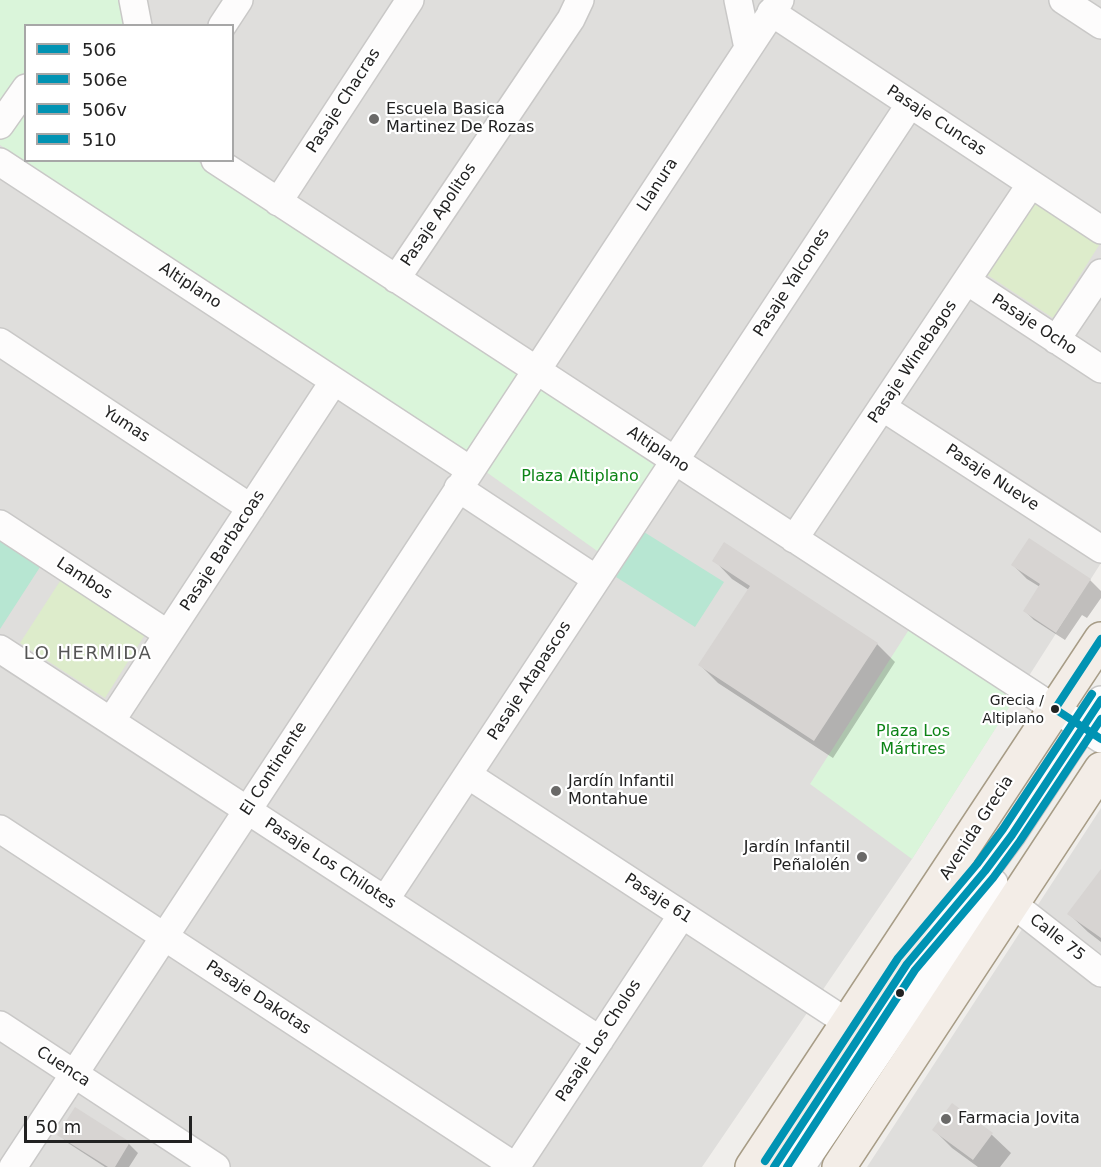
<!DOCTYPE html>
<meta charset="utf-8">
<style>
body{margin:0}
#map{position:relative;width:1101px;height:1167px;overflow:hidden;background:#f0eeeb;font-family:"DejaVu Sans",sans-serif}
canvas{display:block}
.legend{position:absolute;left:24px;top:24px;width:210px;height:138px;box-sizing:border-box;background:#fff;border:2px solid #a7a7a7;margin:0;padding:8px 10px;list-style:none;font-size:18px;color:#222}
.legend li{display:flex;align-items:center;gap:12px;height:30px}
.legend b{width:30px;border:2px solid #a7a7a7}
.scale{position:absolute;left:24px;top:1116px;width:168px;height:27px;box-sizing:border-box;border:3px solid #222;border-top:0;padding-left:8px;font-size:18px;line-height:21px;white-space:nowrap;color:#222;-webkit-text-stroke:4px #fff;paint-order:stroke}
</style>
<div id="map">
<canvas width="1101" height="1167"></canvas>
<ul class="legend">
<li><b style="height:8px;background:#0093b3"></b>506</li>
<li><b style="height:8px;background:#0093b3"></b>506e</li>
<li><b style="height:8px;background:#0093b3"></b>506v</li>
<li><b style="height:8px;background:#0093b3"></b>510</li>
</ul>
<div class="scale">50 m</div>
</div>
<script>
const ctx = document.querySelector('canvas').getContext('2d');
ctx.lineJoin = 'round';
function fillPath(path, color) { ctx.fillStyle = color; ctx.fill(path, 'evenodd'); }
function strokePath(path, color, width, dash) { ctx.strokeStyle = color; ctx.lineWidth = width; ctx.lineCap = dash ? 'butt' : 'round'; ctx.setLineDash(dash || []); ctx.stroke(path); }
function drawText(font, color, halo, rows, align = 'center') {
  ctx.font = font + ' "DejaVu Sans",sans-serif'; ctx.lineWidth = 4.5; ctx.setLineDash([]); ctx.textBaseline = 'middle'; ctx.strokeStyle = halo; ctx.fillStyle = color; for (const [text, x, y, turn = 0] of rows) {
    ctx.save(); ctx.translate(x, y); ctx.rotate((+turn || 0) * Math.PI / 180); ctx.textAlign = isNaN(turn) ? turn : align; if (halo) ctx.strokeText(text, 0, 0); ctx.fillText(text, 0, 0); ctx.restore();
  }
}
const residential = new Path2D(`
 M0 0H1101V563L912 859 702 1167H0ZM26 26H232V160H26Z
 M1101 808V1167H867L940 1055Z`);
const grass = new Path2D(`
 M1031 196 1101 242 1053 318 983 272Z
 M62 578 146 633 105 698 20 643Z`);
const park = new Path2D(`
 M0 0H124L129 25 26 26V160L197 161 657 467 600 553 475 464 0 145Z
 M910 628 1015 698 912 859 810 784Z`);
const pitch = new Path2D(`
 M644 532 724 582 695 627 616 577Z
 M0 537 42 564 0 629Z`);
const shadow = new Path2D(`
 M714 560 877 644 895 662 833 758 718 683 700 665 749 590 732 579Z
 M1013 565 1090 580 1101 591V598L1087 618 1082 615 1065 640 1034 620 1025 611 1040 587 1027 579Z
 M1101 871V942L1088 932 1069 914Z
 M952 1105 992 1135 1011 1153 1000 1167H978L952 1148 934 1130Z
 M75 1109 129 1144 138 1153 129 1167H105L68 1143 59 1134Z`);
const building = new Path2D(`
 M1029 538 1091 579 1056 633 1023 611 1040 584 1011 565Z
 M724 542 878 643 814 741 698 665 750 586 712 561Z
 M1101 869V938L1067 914Z
 M952 1103 993 1133 973 1160 932 1130Z
 M75 1107 130 1142 115 1167H108L57 1135Z`);
const minor = new Path2D(`
 M133 0 138 26
 M738 0 748 48
 M1063 0 1101 25
 M771 12 1101 230
 M222 26 239 0
 M0 125 26 88
 M215 160 1101 739
 M0 162 470 470
 M278 202 410 0
 M396 279 571 19 580 0
 M967 281 1101 369
 M1056 340 1101 273
 M0 342 251 508
 M882 407 1101 549
 M458 488 596 579
 M0 524 168 634
 M794 539 1031 184
 M0 649 600 1040
 M111 721 334 381
 M468 775 848 1023
 M0 829 516 1167
 M385 900 910 104
 M1013 904 1101 973
 M0 1025 216 1167
 M13 1167 780 0
 M516 1167 682 915
 M774 1167 907 964 985 871 1012 835 1101 700
 M801 1167 994 883`);
const major = new Path2D(`
 M752 1167 1101 639
 M839 1167 1101 769`);
const bus1 = new Path2D(`
 M774 1167 907 964 985 871 1012 835 1101 700`);
const bus2 = new Path2D(`
 M787 1167 915 970 993 878 1020 841 1101 719`);
const bus3 = new Path2D(`
 M765 1161 898 958 977 864 1003 829 1092 694`);
const bus4 = new Path2D(`
 M1101 639 1055 709 1101 739`);
const markers = [
 [374,119,6,"#6a6968"],
 [1055,709,5,"#222"],
 [556,791,6,"#6a6968"],
 [862,857,6,"#6a6968"],
 [900,993,5,"#222"],
 [946,1119,6,"#6a6968"]
];
const busNames = [
 ["Grecia /",1044,701],
 ["Altiplano",1044,719]
];
const streetNames = [
 ["Pasaje Chacras",344,101,-57],
 ["Pasaje Cuncas",936,121,33],
 ["Llanura",658,185,-57],
 ["Pasaje Apolitos",439,215,-56],
 ["Pasaje Yalcones",792,283,-57],
 ["Altiplano",190,286,33],
 ["Pasaje Ocho",1034,325,33],
 ["Pasaje Winebagos",913,362,-56],
 ["Yumas",126,425,33],
 ["Altiplano",658,450,33],
 ["Pasaje Nueve",992,478,33],
 ["Pasaje Barbacoas",223,551,-57],
 ["Lambos",84,579,33],
 ["Pasaje Atapascos",530,681,-57],
 ["El Continente",274,769,-57],
 ["Avenida Grecia",977,828,-57],
 ["Pasaje Los Chilotes",330,864,33],
 ["Pasaje 61",658,899,33],
 ["Calle 75",1057,938,38],
 ["Pasaje Dakotas",258,998,33],
 ["Pasaje Los Cholos",599,1041,-57],
 ["Cuenca",63,1067,33]
];
const poiNames = [
 ["Escuela Basica",386,110],
 ["Martinez De Rozas",386,128],
 ["Jardín Infantil",568,782],
 ["Montahue",568,800],
 ["Jardín Infantil",850,848,"right"],
 ["Peñalolén",850,866,"right"],
 ["Farmacia Jovita",958,1119]
];
const parkNames = [
 ["Plaza Altiplano",580,477],
 ["Plaza Los",913,732],
 ["Mártires",913,750]
];
const neighbourhoodNames = [
 ["LO HERMIDA",88,654]
];
fillPath(residential, '#dfdedc');
fillPath(grass, '#ddeccb');
fillPath(park, '#daf5da');
fillPath(pitch, '#b7e6d2');
fillPath(shadow, '#0003');
fillPath(building, '#d7d4d2');
strokePath(minor, '#c9c8c7', 30);
strokePath(major, '#a79c86', 36);
strokePath(minor, '#fdfcfc', 27);
strokePath(major, '#f3ede7', 33);
strokePath(bus1, '#0093b3', 8);
strokePath(bus2, '#0093b3', 8);
strokePath(bus3, '#0093b3', 8);
strokePath(bus4, '#0093b3', 8);
for (const [x, y, r, color] of markers) { const dot = new Path2D(); dot.arc(x, y, r, 0, 2 * Math.PI); ctx.fillStyle = color; ctx.fill(dot); strokePath(dot, '#fff', 2); }
drawText('14px', '#222', '#fff', busNames, 'right');
drawText('16px', '#222', '#fff', streetNames);
drawText('16px', '#222', '#fff', poiNames, 'left');
drawText('16px', '#0c8416', '#fff', parkNames);
ctx.letterSpacing = '1.5px';
drawText('18px', '#555', '#fff', neighbourhoodNames);
ctx.letterSpacing = '0px';
</script>
